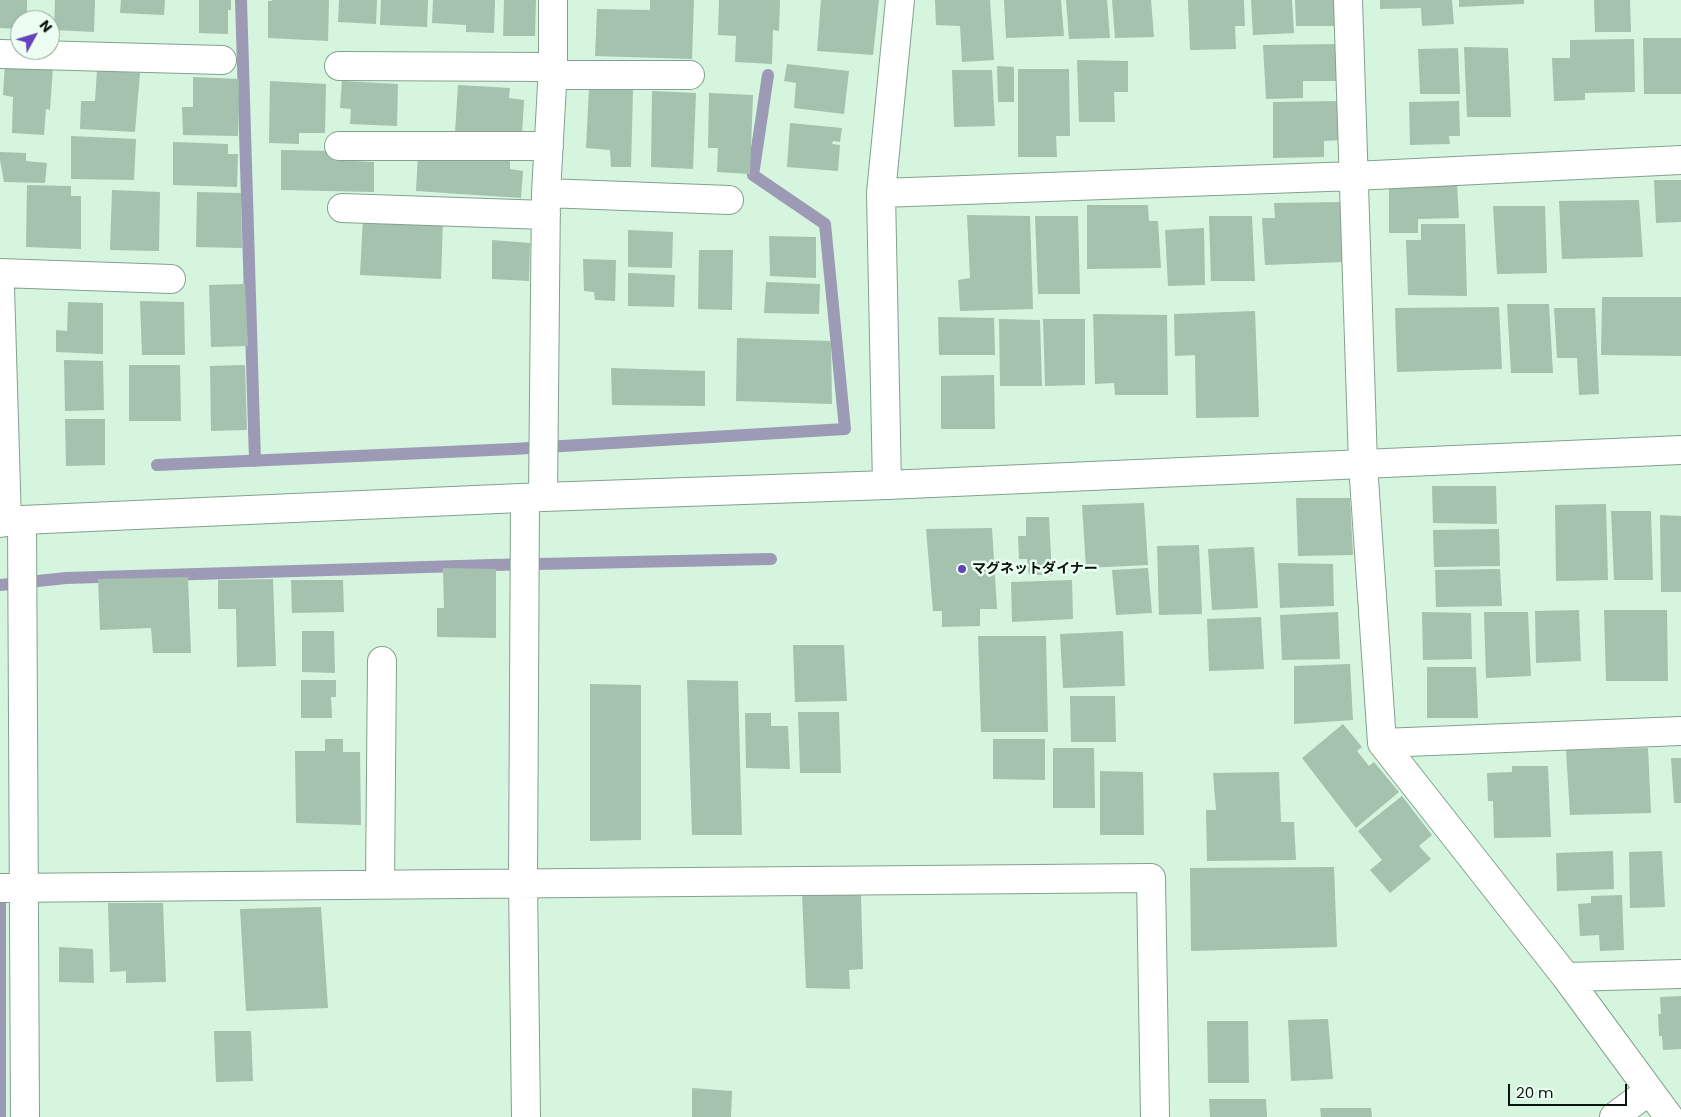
<!DOCTYPE html>
<meta charset="utf-8">
<style>
body{margin:0}
#map{position:relative;width:1681px;height:1117px;overflow:hidden;background:#d5f5df;font-family:Poppins,sans-serif}
canvas{display:block}
.north{position:absolute;left:10px;top:10px;width:50px;height:50px;box-sizing:border-box;background:#ecfef1;border:1px solid #92a196;border-radius:50%;rotate:51deg;font-size:14px;font-weight:700;line-height:20px;text-align:center;color:#0a150e}
.north::after{content:'';display:block;margin:auto;width:18px;height:22px;background:#6443bc;clip-path:polygon(50% 0,100% 100%,50% 72%,0 100%)}
.scale{position:absolute;left:1508px;top:1084px;width:119px;height:22px;box-sizing:border-box;border:2px solid #0a150e;border-top:0;padding-left:6px;font-size:15px;line-height:18px;white-space:nowrap;color:#0a150e;-webkit-text-stroke:4px #ecfef1;paint-order:stroke}
</style>
<div id="map">
<canvas width="1681" height="1117"></canvas>
<div class="north">N</div>
<div class="scale">20 m</div>
</div>
<script>
const ctx = document.querySelector('canvas').getContext('2d');
ctx.lineJoin = 'round';
function strokePath(path, color, width, dash) { ctx.strokeStyle = color; ctx.lineWidth = width; ctx.lineCap = dash ? 'butt' : 'round'; ctx.setLineDash(dash || []); ctx.stroke(path); }
function fillPath(path, color) { ctx.fillStyle = color; ctx.fill(path, 'evenodd'); }
function drawText(font, color, halo, rows, align = 'center') {
  ctx.font = font + ' Poppins,"Noto Sans JP",sans-serif'; ctx.lineWidth = 5; ctx.setLineDash([]); ctx.textBaseline = 'middle'; ctx.strokeStyle = halo; ctx.fillStyle = color; for (const [text, x, y, turn = 0] of rows) {
    ctx.save(); ctx.translate(x, y); ctx.rotate((+turn || 0) * Math.PI / 180); ctx.textAlign = isNaN(turn) ? turn : align; if (halo) ctx.strokeText(text, 0, 0); ctx.fillText(text, 0, 0); ctx.restore();
  }
}
const stream = new Path2D(`
 M241 0 255 461
 M157 465 513 449 845 429 825 224 753 175 768 75
 M0 585 66 578 492 565 771 559
 M0 885V1117`);
const building = new Path2D(`
 M0 0H27V20H20V29L0 28Z
 M55 0H95L94 32 54 30Z
 M121 0H165L164 15 120 13Z
 M199 0H231V10H228V34L199 33Z
 M272 0H329L328 41 268 38V1H272Z
 M339 0H377L376 24 338 22Z
 M381 0H428L427 27 380 25Z
 M433 0H495L494 33 466 32V25L432 23Z
 M504 0H536L535 36H503Z
 M650 0H694L692 59 595 56 597 9 650 10Z
 M719 0H780L779 31 773 30 772 64 735 62 736 36 718 35Z
 M821 0H879L873 55 817 51Z
 M935 0H990L994 60 962 62 960 26 936 25Z
 M1004 0H1061L1064 36 1006 38Z
 M1066 0H1107L1110 38 1069 39Z
 M1112 0H1151L1154 37 1115 38Z
 M1188 0H1244L1245 26H1235L1236 49 1190 50Z
 M1251 0H1292L1294 33 1253 35Z
 M1295 0H1338L1339 26H1296Z
 M1380 0H1452L1454 24 1422 26 1421 8 1380 9Z
 M1459 0H1524V4L1459 7Z
 M1594 0H1630L1631 32H1595Z
 M1643 38H1681V94H1644Z
 M1634 39 1635 92 1585 93V100L1554 101 1552 58H1570V40Z
 M1338 44 1339 81H1303V98L1266 99 1263 45Z
 M1464 47 1508 48 1511 117H1467Z
 M1458 48 1460 94H1420L1418 49Z
 M1077 60 1128 61V92H1114L1115 122H1079Z
 M5 63 53 67 50 110 46 109 44 135 12 133 13 97 3 95Z
 M787 64 849 71 844 114 794 108 796 83 784 81Z
 M997 66 1014 67V102H998Z
 M1018 69H1069L1070 136H1056L1057 157H1018Z
 M97 70 140 73 135 132 80 129 81 101H95Z
 M952 70H992L995 126 954 127Z
 M193 77 239 79 238 136 183 135 182 107H193Z
 M270 81 326 84 325 133H299V144L269 143Z
 M342 81 398 84 397 126 350 124 351 109 340 108Z
 M458 85 510 88 509 98 524 100 522 135 455 132Z
 M589 88 633 90 631 167H611L610 150 586 148Z
 M652 91 696 93 693 169 651 167Z
 M709 93 753 95 750 174 717 172 718 148H708Z
 M1341 101V140L1324 141V157L1273 158V102Z
 M1459 101 1460 136H1449L1450 144 1410 145 1409 102Z
 M790 123 842 128 840 142 833 141 832 144 840 145 838 171 787 167Z
 M71 136 136 139 134 180 71 179Z
 M173 142 228 144V154H238L237 187 173 185Z
 M281 150 333 151V160L374 162V192L281 190Z
 M0 152 26 153V161L47 163 45 183 4 182 0 160Z
 M418 153 510 159V169L523 171 521 198 416 191Z
 M1654 180H1681V222L1656 223Z
 M1457 183 1459 218 1418 219V233H1389V185Z
 M27 185 71 186V196H81V249L26 247Z
 M112 190 160 192 159 251 110 250Z
 M197 192 241 193 242 248 196 247Z
 M1639 200 1643 257 1562 259 1559 201Z
 M1342 202 1344 262 1265 265 1262 218H1275L1274 203Z
 M1087 205H1148L1149 221H1158L1161 268 1087 269Z
 M1493 206H1545L1547 273 1497 274Z
 M967 215 1030 216 1033 309 960 311 958 280 970 278Z
 M1035 216H1078L1080 294H1038Z
 M1209 216H1252L1255 281H1211Z
 M363 217 443 221 441 279 360 275Z
 M1421 224H1465L1467 296 1408 295 1406 240H1421Z
 M1204 228 1205 285 1168 286 1165 230Z
 M628 230 673 232 672 268 628 267Z
 M769 236 816 237V278L770 276Z
 M492 240 530 243 529 281 492 279Z
 M699 250H733L732 310 698 309Z
 M583 259 616 260 615 301 595 300 594 292 584 291Z
 M628 273 675 275 674 307 628 306Z
 M766 282 820 284 819 314 764 313Z
 M245 284 248 346 211 347 209 285Z
 M1602 297H1681V356L1601 355Z
 M140 301 184 302 185 355H142Z
 M68 302 103 303V354L56 352V330L67 331Z
 M1507 304H1549L1553 373H1511Z
 M1499 307 1502 369 1397 372 1395 308Z
 M1554 308H1595L1599 394 1579 395 1577 358H1557Z
 M1255 311 1259 417 1196 418 1195 355 1175 356 1174 314Z
 M1093 314 1167 315 1168 395H1115L1114 383 1095 384Z
 M938 317 994 318 995 355H939Z
 M999 319 1040 320 1042 386H1000Z
 M1043 319H1085V385L1045 386Z
 M737 338 831 341 832 404 736 401Z
 M64 360 103 361 104 410 65 411Z
 M129 365H180L181 421H129Z
 M245 365 247 430 211 431 210 366Z
 M611 368 705 371V406L612 405Z
 M994 375 995 429H941V376Z
 M65 419H105V465L66 466Z
 M1432 486H1496L1497 524 1433 523Z
 M1296 498H1350L1353 555 1298 556Z
 M1144 503 1148 565 1086 568 1082 505Z
 M1606 504 1608 580 1556 581 1555 505Z
 M1611 511H1651L1653 580H1614Z
 M1660 515 1681 516V592H1661Z
 M1026 517H1049L1052 575H1029L1027 559H1019L1018 536H1026Z
 M992 528 997 609H980V626L942 627V611H933L926 529Z
 M1499 529 1500 566 1434 567 1433 530Z
 M1199 545 1202 614 1159 615 1157 546Z
 M1254 547 1258 608 1212 610 1208 549Z
 M1278 563 1333 564 1334 606 1280 608Z
 M443 568 496 569V638L437 637V608H444Z
 M1148 568 1152 613 1116 615 1112 570Z
 M1500 569 1502 606 1436 607 1435 570Z
 M188 577 191 653H153L151 628 100 630 98 579Z
 M273 579 276 666 237 667 236 609H218V580Z
 M291 580H343L344 612 292 613Z
 M1072 580 1073 619 1012 622 1011 582Z
 M1579 610 1581 661 1536 663 1535 611Z
 M1604 610H1667L1668 681H1606Z
 M1338 612 1340 659 1282 660 1280 615Z
 M1422 612 1471 613 1472 659 1423 660Z
 M1484 612H1528L1531 676 1486 678Z
 M1261 617 1264 669 1209 671 1207 619Z
 M302 631H334L335 673 302 672Z
 M1123 631 1125 686 1063 688 1060 634Z
 M978 636H1046L1048 732H981Z
 M793 645H844L847 701 795 702Z
 M1350 664 1353 720 1294 724V666Z
 M1427 667H1476L1478 718H1427Z
 M301 680H336V697H331L332 718H301Z
 M687 680 738 681 742 835H692Z
 M590 684 641 685V840L590 841Z
 M1070 696H1115L1116 742H1071Z
 M798 712H839L841 773H800Z
 M745 713H771V726H788L790 769 746 768Z
 M1343 724 1362 747 1357 751 1369 766 1374 762 1399 792 1356 828 1302 758Z
 M325 739H343V752H360L361 825 296 823 295 751H325Z
 M993 739H1045V780L993 779Z
 M1053 748H1094L1095 808H1053Z
 M1648 748 1651 813 1570 815 1566 750Z
 M1671 758H1681V803H1674Z
 M1512 766H1548L1551 837 1494 838 1493 801H1488L1487 773 1512 772Z
 M1100 771 1143 772 1144 835H1100Z
 M1279 772 1281 822H1294L1296 860 1207 861 1206 810H1216L1213 773Z
 M1402 796 1432 835 1419 846 1431 859 1390 893 1370 870 1382 860 1358 831Z
 M1613 851 1614 889 1557 891 1556 853Z
 M1662 851 1665 907 1630 908 1629 852Z
 M1334 867 1337 947 1191 951 1190 868Z
 M802 894 861 895 863 969 849 970 850 989 806 988Z
 M1622 895 1624 950 1600 951 1599 935 1580 936 1578 904 1591 903V896Z
 M108 903H163L166 982 126 983V971L110 972Z
 M321 907 328 1008 246 1011 240 909Z
 M59 947 93 949 94 983 59 982Z
 M1681 996V1049L1663 1050 1662 1036H1659L1658 1014H1661L1660 997Z
 M1328 1019 1333 1079 1291 1081 1288 1020Z
 M1207 1021H1248L1249 1083H1208Z
 M214 1031H251L253 1081 216 1082Z
 M692 1088 732 1091 731 1117H692Z
 M1209 1099H1266L1267 1117H1210Z
 M1320 1108H1371L1372 1117H1321Z`);
const street = new Path2D(`
 M1348 0 1363 464 1382 743 1566 977 1669 1117
 M0 54 222 60
 M339 66 553 67
 M553 75H690
 M339 146H549
 M546 193 729 200
 M881 193 1354 176 1681 160
 M342 208 546 215
 M0 273 171 279
 M0 287 7 522
 M887 485 881 193 900 0
 M543 497 546 193 553 67V0
 M525 499 523 882 526 1117
 M22 520 25 1117
 M1382 743 1681 731
 M380 884 382 661
 M0 888 1151 878 1155 1117
 M1566 977 1681 974
 M1614 1117 1649 1091`);
const secondary = new Path2D(`
 M0 523 22 520 543 497 887 485 1681 450`);
const markers = [
 [962,569,5,"#6443bc"]
];
const poiNames = [
 ["マグネットダイナー",972,569]
];
strokePath(stream, '#9d9ab5', 12);
fillPath(building, '#a4c2ad');
strokePath(street, '#83a18d', 30);
strokePath(secondary, '#83a18d', 30);
strokePath(street, '#fff', 28);
strokePath(secondary, '#fff', 28);
for (const [x, y, r, color] of markers) { const dot = new Path2D(); dot.arc(x, y, r, 0, 2 * Math.PI); ctx.fillStyle = color; ctx.fill(dot); strokePath(dot, '#ecfef1', 2); }
drawText('bold 14px', '#0a150e', '#ecfef1', poiNames, 'left');
</script>
